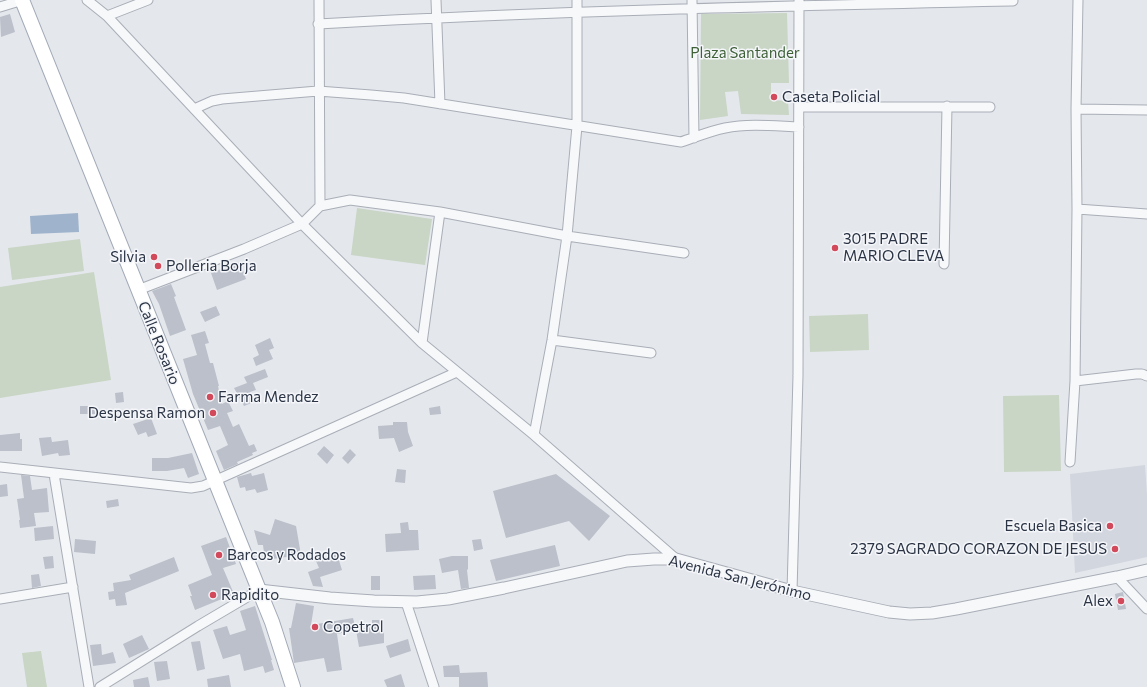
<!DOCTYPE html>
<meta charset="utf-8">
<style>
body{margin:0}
canvas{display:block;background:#e4e7ec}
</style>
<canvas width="1147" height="687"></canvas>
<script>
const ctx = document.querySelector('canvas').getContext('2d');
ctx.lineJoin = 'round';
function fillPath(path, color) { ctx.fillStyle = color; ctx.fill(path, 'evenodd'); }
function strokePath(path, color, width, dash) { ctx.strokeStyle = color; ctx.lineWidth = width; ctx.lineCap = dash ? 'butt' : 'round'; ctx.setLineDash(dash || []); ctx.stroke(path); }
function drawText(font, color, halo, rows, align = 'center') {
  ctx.font = font + ' Commissioner,sans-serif'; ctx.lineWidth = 3; ctx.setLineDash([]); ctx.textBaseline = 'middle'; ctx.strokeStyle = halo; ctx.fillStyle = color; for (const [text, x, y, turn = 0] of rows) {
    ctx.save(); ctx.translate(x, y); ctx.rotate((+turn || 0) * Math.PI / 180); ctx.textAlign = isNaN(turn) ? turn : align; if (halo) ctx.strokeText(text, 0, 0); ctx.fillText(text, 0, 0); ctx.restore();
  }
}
const built = new Path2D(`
 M1145 465 1147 495V557L1075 573 1070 474Z`);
const green = new Path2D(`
 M787 13 789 83H771V100L788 101 789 115 741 114 738 91 725 92 728 116 700 120 701 14Z
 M357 208 432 219 425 265 351 255Z
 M80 239 84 271 12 280 8 248Z
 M94 272 111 380 0 398V287Z
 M868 314 869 350 810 352 809 316Z
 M1059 395 1061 471 1004 472 1003 396Z
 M41 651 47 687H27L22 653Z`);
const water = new Path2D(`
 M78 213 79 232 31 234 30 216Z`);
const building = new Path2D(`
 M10 14 15 32 1 37 0 17Z
 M240 262 246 279 217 290 211 273Z
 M171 284 176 296 174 297 186 330 170 336 159 304 152 291Z
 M216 306 220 315 205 322 200 312Z
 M205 331 209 343 205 344 206 348 210 363H213L219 386H218L222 404 228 401 233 411 227 413 233 427 239 424 249 446 254 444 257 451 252 453 253 455 237 462 238 464 224 470 216 451 228 445 220 426 208 430 193 394 183 359 197 355 191 335Z
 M270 338 274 348 269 350 273 359 256 366 253 358 259 355 255 345Z
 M265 369 268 377 253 383 256 390 250 392 254 402 244 406 234 388 247 383 244 377Z
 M123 392 124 402 116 403 115 393Z
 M80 406H94L95 414H80Z
 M440 406 441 414 430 415 429 408Z
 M151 418 157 434 148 437 146 432 138 435 133 424Z
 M393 422H407L408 432 413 446 399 452 394 438 379 439 378 426 393 425Z
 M20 433V439H22V451H0V435Z
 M51 437 52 442 68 440 70 455 59 456 58 453 42 456 39 438Z
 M324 446 334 455 327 464 317 454Z
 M350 449 356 455 348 464 342 458Z
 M192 453 199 474 188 478 184 468 167 471H152V458H168Z
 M397 469 406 470 405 483 395 482Z
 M251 473 252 476 264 473 268 490 257 493 255 489 246 491 245 487 240 488 237 477Z
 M556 474 610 516 589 541 569 521 506 538 493 491Z
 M21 475 30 476 32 490 47 488 49 512 34 513 36 526 20 528 19 520H20L17 499 24 498Z
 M7 484 8 496 0 497V485Z
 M118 499 119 506 107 508 106 501Z
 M275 519 296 526 301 555 265 560 263 545H258L254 530 270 535Z
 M408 522 409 530H418L419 550 386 552 385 534 401 533 400 523Z
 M53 526 54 539 35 541 34 528Z
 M226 537 236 564 223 568 234 594 195 610 190 596H192L188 585 212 575 201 546Z
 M75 539 96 541 95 554 74 552Z
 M481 539 483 549 474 551 472 540Z
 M555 545 560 566 496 581 490 560Z
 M337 554 342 570 320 577 323 587 313 586 308 572 319 568 316 561Z
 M53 556 54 568 45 569 43 557Z
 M452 556H468V569L467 570 469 588 461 589 458 570 442 573 439 559Z
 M174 557 179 571 125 593 127 605 116 606 115 599 109 600 108 592 114 591 113 583 131 580 129 575Z
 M39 574 41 586 32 588 31 575Z
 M435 575 436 589 414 590 413 576Z
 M371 576H380V590H371Z
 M1123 592 1126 609 1118 610 1115 594Z
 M296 603 314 606 311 625 353 618 356 630 337 634 342 670 327 672 324 658 294 663 289 628H291Z
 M255 606 272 660H271L274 670 265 673 263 666 244 671 240 654 223 659 213 630 227 626 230 635 246 630 240 611Z
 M372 620H384V643L359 647 356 630 372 627Z
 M142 635 149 649 129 658 123 644Z
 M408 639 411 651 390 658 386 646Z
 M200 641 205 669 197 671 191 642Z
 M101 644 102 655 113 652 116 663 93 666 90 645Z
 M167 661 170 679 157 681 154 662Z
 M459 665 460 673 487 672 488 687H459V677H444L443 666Z
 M401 674 405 687H387L384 680Z
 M229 675 231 687H208L207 679Z
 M148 677 150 687H134L133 680Z`);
const minor = new Path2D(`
 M87 0 107 16 302 224 422 343 534 435 676 559
 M436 0 440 104
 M692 0 694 138
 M0 7 23 0
 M107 16 148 0
 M318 24C550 11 782 6 1013 1
 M799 107H990
 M194 109 212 101 222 99 318 91 371 95 404 98 681 142C696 137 710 131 725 128 749 123 775 126 799 127
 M1076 109 1147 110
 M320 206 350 200 440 212 567 236 684 253
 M1077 209 1147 214
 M944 264 947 106
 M138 290 244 249 302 224 320 206 319 0
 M552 340 651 353
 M422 343 440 212
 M1075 381 1136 374H1142L1147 376
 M534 435 552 340 567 236 577 126V0
 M1070 462 1075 381 1077 209 1076 109 1078 0
 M0 467 191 488 203 486 457 372
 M54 474 89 687
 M1117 577 1147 609
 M792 591 798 376 799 1
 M0 599 73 587
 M406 602 434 687
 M100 687 198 626 259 590`);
const tertiary = new Path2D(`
 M259 590 330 598 374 601 417 602 448 599 504 588 627 561 654 559H676L792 591 889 612 910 614 932 613 956 609 1117 577 1147 570`);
const primary = new Path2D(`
 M22 0 259 590 272 622 293 687`);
const markers = [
 [774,97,4,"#d1495b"],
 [835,248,4,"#d1495b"],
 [154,257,4,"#d1495b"],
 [158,266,4,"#d1495b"],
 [210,397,4,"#d1495b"],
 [213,413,4,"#d1495b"],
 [1110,526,4,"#d1495b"],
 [1115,549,4,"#d1495b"],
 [219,555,4,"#d1495b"],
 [213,595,4,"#d1495b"],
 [1121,601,4,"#d1495b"],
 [315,627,4,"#d1495b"]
];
const parkNames = [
 ["Plaza Santander",745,53]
];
const poiNames = [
 ["Caseta Policial",782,97],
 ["3015 PADRE",843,239],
 ["MARIO CLEVA",843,256],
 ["Silvia",146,257,"right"],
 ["Polleria Borja",166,266],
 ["Farma Mendez",218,397],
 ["Despensa Ramon",205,413,"right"],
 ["Escuela Basica",1102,526,"right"],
 ["2379 SAGRADO CORAZON DE JESUS",1107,549,"right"],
 ["Barcos y Rodados",227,555],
 ["Rapidito",221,595],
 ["Alex",1113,601,"right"],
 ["Copetrol",323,627]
];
const streetNames = [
 ["Calle Rosario",159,343,68],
 ["Avenida San Jerónimo",740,578,14]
];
fillPath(built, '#d2d6de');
fillPath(green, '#c9d6c5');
fillPath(water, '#9fb4cc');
fillPath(building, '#bbc0ca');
strokePath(minor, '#a9aeb7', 11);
strokePath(tertiary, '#a9aeb7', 13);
strokePath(primary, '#a3abb8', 16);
strokePath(minor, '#f7f8fa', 9);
strokePath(tertiary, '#f7f8fa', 11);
strokePath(primary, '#fff', 14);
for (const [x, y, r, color] of markers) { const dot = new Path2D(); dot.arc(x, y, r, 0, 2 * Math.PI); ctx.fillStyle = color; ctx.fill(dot); strokePath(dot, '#f4f6f9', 1.5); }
drawText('15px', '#3f6138', '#f4f6f9', parkNames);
drawText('15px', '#2b3445', '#f4f6f9', poiNames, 'left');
drawText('15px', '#2b3445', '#f4f6f9', streetNames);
</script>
